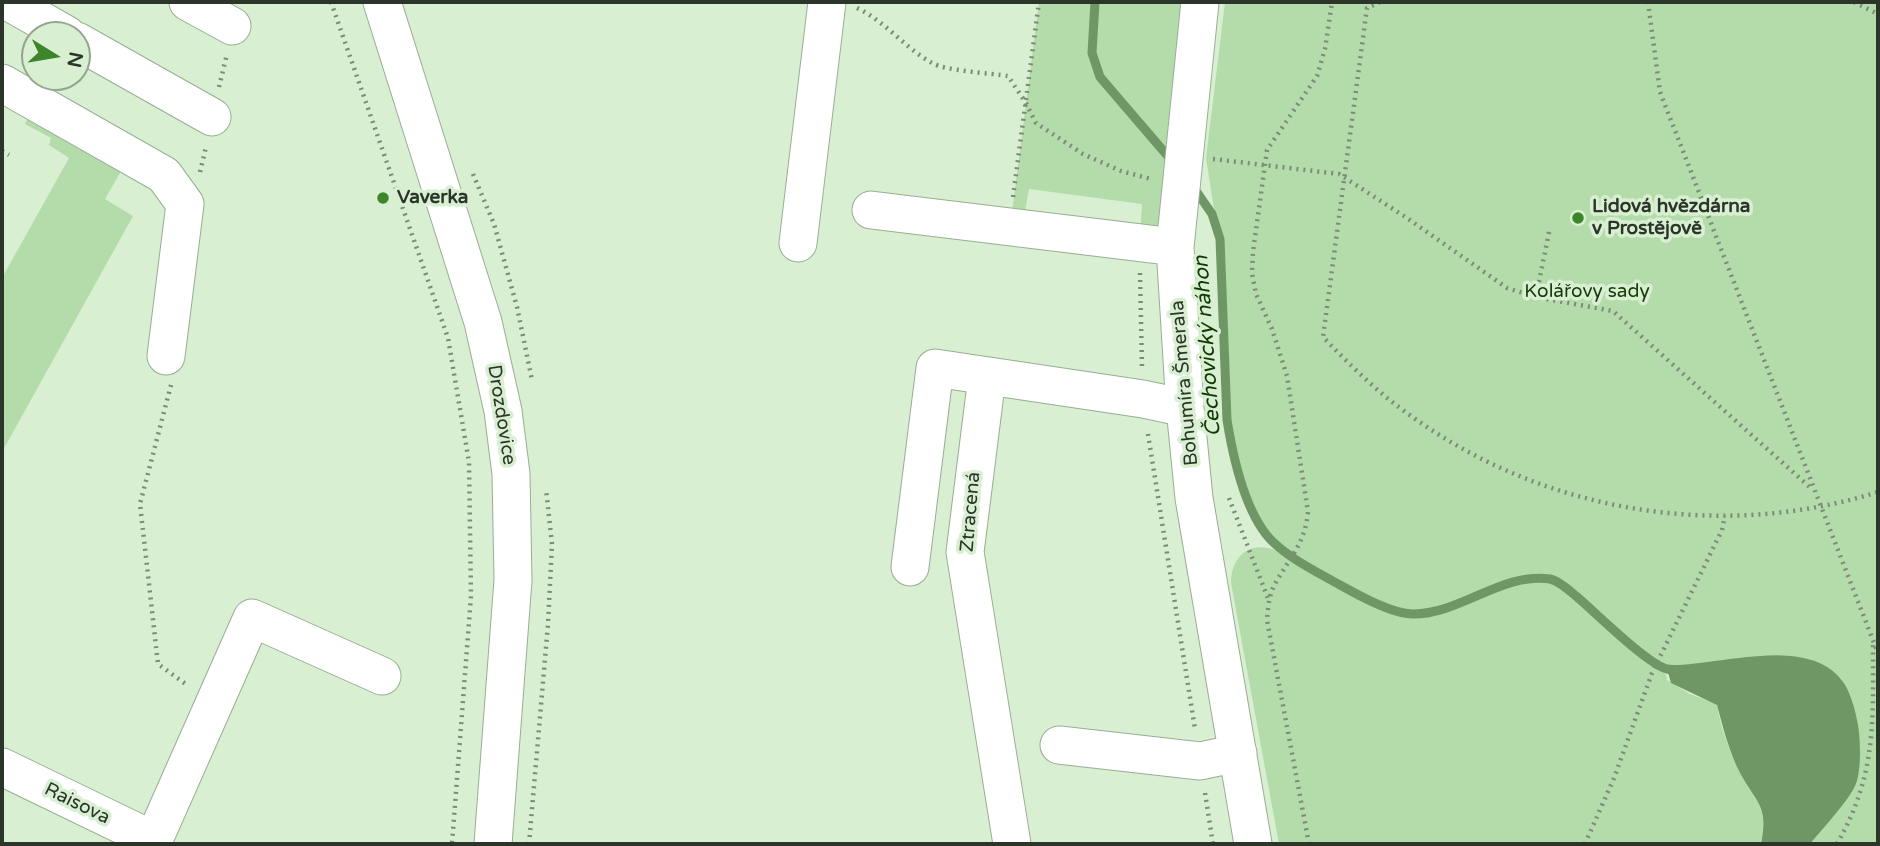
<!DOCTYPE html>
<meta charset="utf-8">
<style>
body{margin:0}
#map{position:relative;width:1880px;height:846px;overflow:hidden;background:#d8efd2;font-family:"Varela Round",sans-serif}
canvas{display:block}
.frame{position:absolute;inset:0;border:4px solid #2c352a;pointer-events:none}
.north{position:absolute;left:21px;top:21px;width:70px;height:70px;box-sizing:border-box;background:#d8efd2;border:2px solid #93a58f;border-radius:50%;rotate:101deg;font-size:19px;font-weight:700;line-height:28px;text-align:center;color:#2c352a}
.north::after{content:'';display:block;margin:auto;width:24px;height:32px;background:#3d852b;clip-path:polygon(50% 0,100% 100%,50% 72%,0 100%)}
</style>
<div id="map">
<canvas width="1880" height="846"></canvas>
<div class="frame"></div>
<div class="north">N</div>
</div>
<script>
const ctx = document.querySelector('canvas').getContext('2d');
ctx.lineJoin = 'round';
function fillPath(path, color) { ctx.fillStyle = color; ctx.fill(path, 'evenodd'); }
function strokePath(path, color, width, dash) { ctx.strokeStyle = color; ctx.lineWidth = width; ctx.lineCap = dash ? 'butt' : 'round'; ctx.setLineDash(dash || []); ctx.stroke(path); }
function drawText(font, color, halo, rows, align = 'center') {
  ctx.font = font + ' "Varela Round",sans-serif'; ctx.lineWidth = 7; ctx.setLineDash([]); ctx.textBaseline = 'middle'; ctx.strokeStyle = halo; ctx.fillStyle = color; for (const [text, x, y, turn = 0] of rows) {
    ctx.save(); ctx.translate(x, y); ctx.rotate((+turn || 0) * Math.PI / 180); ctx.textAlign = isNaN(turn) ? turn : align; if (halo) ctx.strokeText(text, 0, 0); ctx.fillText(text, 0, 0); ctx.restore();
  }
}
const green = new Path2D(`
 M1039 2H1190L1166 214 1153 231 1140 237 1142 204 1029 189 1023 222 1011 220Z
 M1225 2H1878V844H1804L1851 785 1852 717 1839 684 1821 667 1667 669 1655 663 1666 674 1667 680 1690 694 1717 704C1720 725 1730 754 1740 773 1757 805 1768 803 1761 844H1279L1231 583C1231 562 1244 543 1267 548 1275 549 1282 553 1289 555L1272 541 1260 527 1254 514 1236 461 1227 420 1222 261 1206 158Z
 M33 108 127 161 105 199 133 216 2 452V278L69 158 49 145 51 138 25 124Z`);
const water = new Path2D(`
 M1777 659C1792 660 1806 660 1820 667 1853 683 1864 753 1851 785 1846 797 1814 831 1804 844H1761C1769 805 1756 803 1740 773 1729 752 1723 727 1717 705L1671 683 1667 669Z`);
const stream = new Path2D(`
 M1095 2 1092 53 1100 77 1172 161
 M1192 185 1212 214 1220 239 1227 420C1233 457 1245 515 1273 542 1292 560 1317 572 1340 585 1358 595 1392 614 1413 614 1461 614 1502 572 1550 579 1559 581 1569 590 1576 596 1595 612 1647 664 1667 669 1677 671 1693 668 1704 667 1743 663 1812 646 1839 684 1845 692 1850 708 1852 718 1856 734 1858 771 1850 786 1842 802 1816 829 1804 844`);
const path = new Path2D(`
 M331 2 448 338 469 462 471 596 452 844
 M1380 2 1367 8 1323 337C1351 366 1380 395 1414 418 1547 513 1722 541 1878 492
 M1648 2 1660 92 1878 653
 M1854 2 1878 14
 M857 8C885 21 905 48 932 63 945 71 991 73 1008 76L1026 103 1036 123 1083 154 1121 171 1151 179
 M219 87 227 54
 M2 151 9 155
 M1213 159 1339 174 1407 218 1507 288 1536 297
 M200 172 206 147
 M473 174 494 224 517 307 532 380
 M1013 197 1039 2
 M1549 232 1536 297 1613 311 1813 490
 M1140 273 1142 366
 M171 385 140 504 158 664 187 685
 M1148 434 1195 729
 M1229 498 1269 601
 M1205 793 1213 844
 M529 844 548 624 552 544 546 489
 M1309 844 1267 620C1268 607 1269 594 1276 582 1291 556 1305 543 1308 512L1287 376 1272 329 1256 294 1252 273 1253 252 1267 150 1317 76 1325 49 1332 2
 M1585 844 1614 778 1652 673 1722 530 1725 516
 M1837 844C1877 774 1873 720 1873 642`);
const minor = new Path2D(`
 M9 2 67 35
 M188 2 232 26
 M382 2 483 322 503 411 511 474 513 580 493 844
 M1200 2 1175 247 1185 408 1194 498 1253 844
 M77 41 212 117
 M2 83 164 175 185 204 166 356
 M871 210 1175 247
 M798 243 827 2
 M987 377 965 552 1012 844
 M910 567 935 368 1143 399 1185 408
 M1059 745 1200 761 1238 753
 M2 767 153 840
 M152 844 252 618 382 676`);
const markers = [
 [383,198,7,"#3d852b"],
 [1578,218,7,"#3d852b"]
];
const poiNames = [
 ["Vaverka",397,198],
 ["Lidová hvězdárna",1592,207],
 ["v Prostějově",1592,229]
];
const parkNames = [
 ["Kolářovy sady",1587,292]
];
const streetNames = [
 ["Bohumíra Šmerala",1185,383,-95],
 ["Drozdovice",501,415,81],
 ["Ztracená",971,512,-85],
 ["Raisova",77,804,26]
];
const waterNames = [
 ["Čechovický náhon",1208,346,-94]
];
fillPath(green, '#b4dcab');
fillPath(water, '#6f9766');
strokePath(stream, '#6f9766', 9);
strokePath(minor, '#98ae93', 39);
strokePath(path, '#7c8b78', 4.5, [2, 5]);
strokePath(minor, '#fff', 37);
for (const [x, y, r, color] of markers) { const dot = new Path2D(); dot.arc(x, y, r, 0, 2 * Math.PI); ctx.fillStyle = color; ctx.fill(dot); strokePath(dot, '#d8efd2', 2.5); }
drawText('bold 19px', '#2c352a', '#d8efd2', poiNames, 'left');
drawText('19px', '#143d0a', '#d8efd2', parkNames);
drawText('19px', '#2c352a', '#d8efd2', streetNames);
drawText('italic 21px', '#103905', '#d8efd2', waterNames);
</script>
